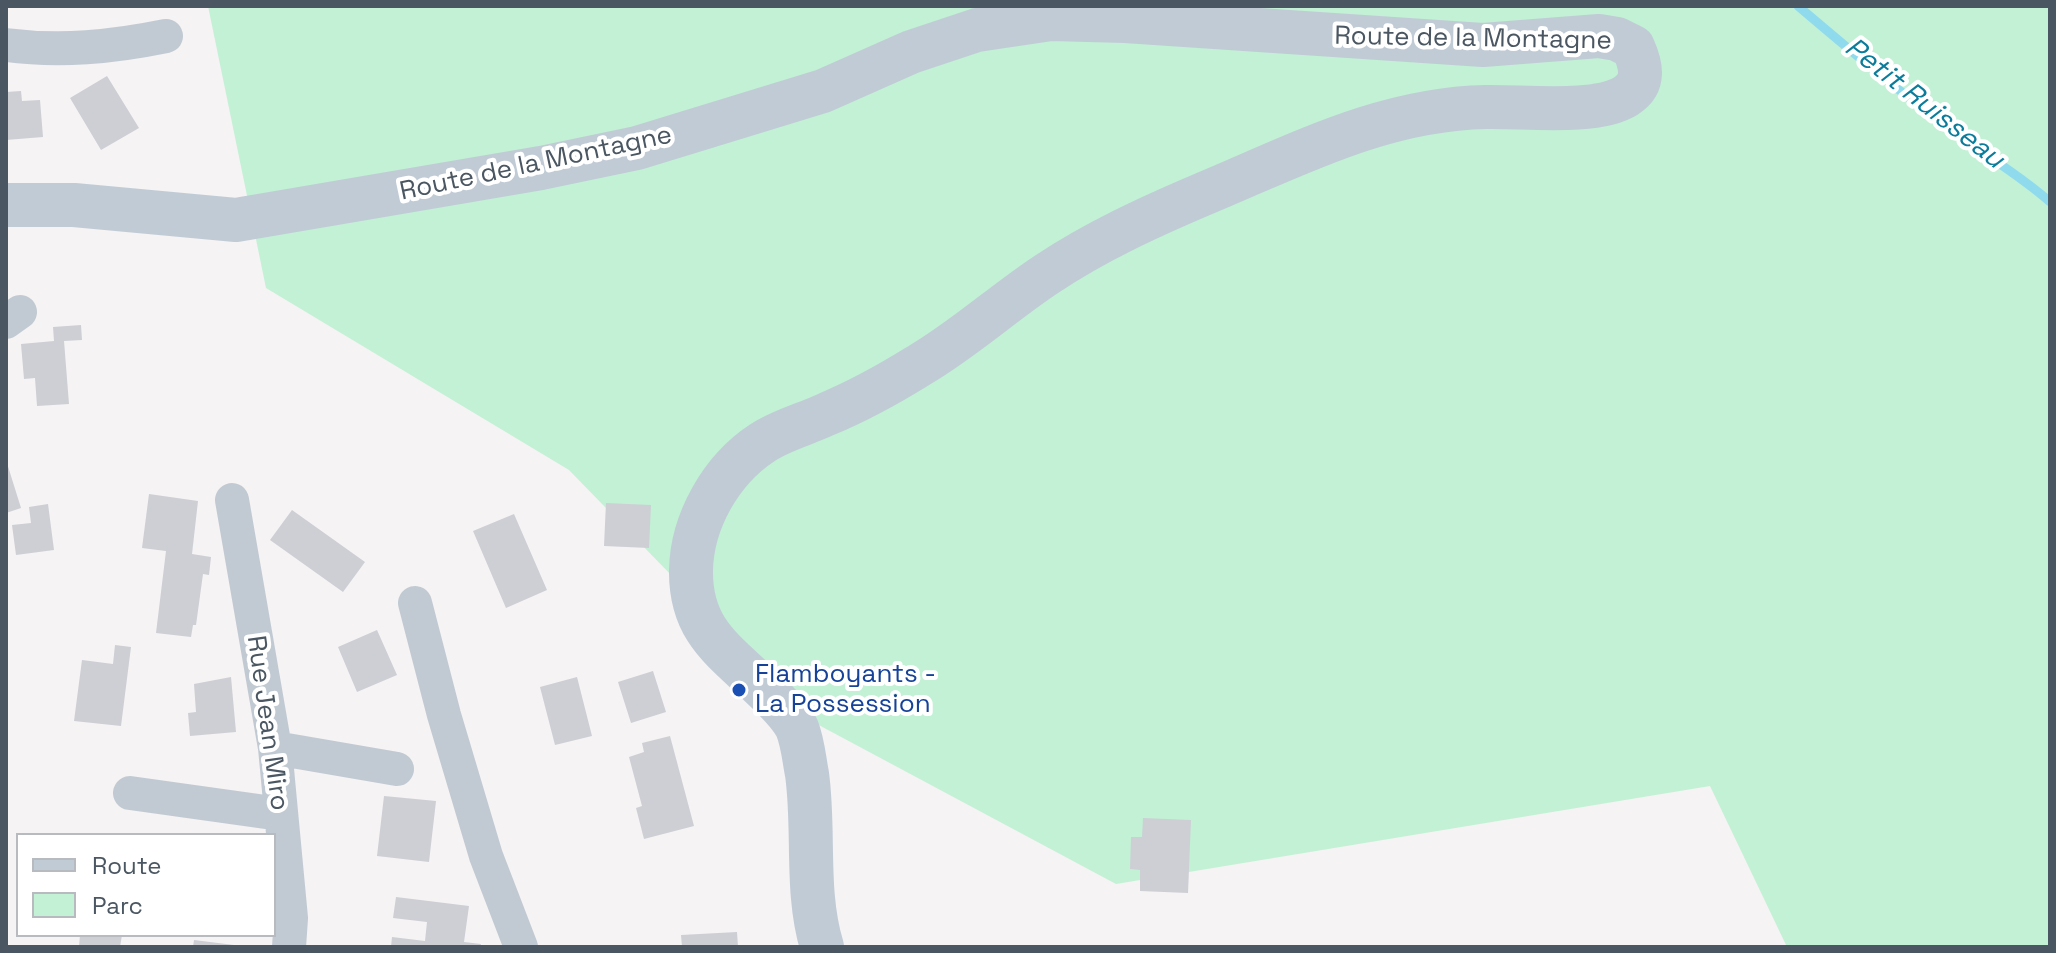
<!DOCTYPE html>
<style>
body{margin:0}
#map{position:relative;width:2056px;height:953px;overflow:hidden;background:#f5f3f3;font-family:"Space Grotesk",sans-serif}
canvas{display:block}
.frame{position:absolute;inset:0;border:8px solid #4a5661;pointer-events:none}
.legend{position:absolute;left:16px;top:833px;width:260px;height:104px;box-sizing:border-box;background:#fff;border:2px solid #b7bbc0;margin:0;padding:10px 14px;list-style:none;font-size:24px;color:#4a5661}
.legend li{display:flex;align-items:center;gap:16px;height:40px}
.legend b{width:40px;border:2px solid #b7bbc0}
</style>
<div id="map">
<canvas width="2056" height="953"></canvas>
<div class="frame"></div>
<ul class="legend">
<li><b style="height:10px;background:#c1cbd6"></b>Route</li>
<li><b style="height:22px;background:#c3f1d5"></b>Parc</li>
</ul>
</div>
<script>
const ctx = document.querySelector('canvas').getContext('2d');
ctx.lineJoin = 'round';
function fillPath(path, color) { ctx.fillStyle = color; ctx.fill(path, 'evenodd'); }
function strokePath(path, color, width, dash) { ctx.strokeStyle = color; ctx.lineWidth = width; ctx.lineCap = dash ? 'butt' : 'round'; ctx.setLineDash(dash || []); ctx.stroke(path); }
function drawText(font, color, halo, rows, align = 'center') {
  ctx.font = font + ' "Space Grotesk",sans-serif'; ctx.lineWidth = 8; ctx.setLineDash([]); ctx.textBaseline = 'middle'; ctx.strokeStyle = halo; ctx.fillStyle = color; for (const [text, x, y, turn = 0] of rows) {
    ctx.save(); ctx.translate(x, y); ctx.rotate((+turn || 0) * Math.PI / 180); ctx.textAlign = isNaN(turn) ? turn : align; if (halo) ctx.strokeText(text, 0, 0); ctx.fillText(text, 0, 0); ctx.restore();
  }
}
const green = new Path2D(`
 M208 6H2050V947H1787L1710 786 1116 884 815 723 569 470 266 288Z`);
const stream = new Path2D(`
 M1798 6C1851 51 1904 96 1961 137 1991 159 2022 177 2050 202`);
const building = new Path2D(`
 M107 76 139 128 101 150 70 98Z
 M21 91 22 101 40 100 43 137 6 140V92Z
 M81 325 82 340 64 341 69 404 37 406 35 378 24 379 21 344 54 341 53 327Z
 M6 460 21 508 6 513Z
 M149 494 198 501 192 554 211 557 209 575 203 574 196 625H193L191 637 156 633 166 551 142 548Z
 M606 503 651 505 649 548 604 546Z
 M48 504 54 550 16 555 12 525 31 523 29 507Z
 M292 510 365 562 343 592 270 540Z
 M514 514 547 590 506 608 473 531Z
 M377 630 397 675 357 692 338 647Z
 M115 645 131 647 121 726 74 721 82 660 113 664Z
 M653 671 666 712 631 723 618 682Z
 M231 677 236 732 190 736 188 713 196 712 194 684Z
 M577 677 592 736 555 745 540 687Z
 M670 736 694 826 644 839 636 808 642 806 629 757 644 752 642 743Z
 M384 796 436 801 429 862 377 856Z
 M1143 818 1191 820 1188 893 1140 891V870L1130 869 1131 837H1142Z
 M396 897 469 906 464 942 481 944 480 947H391L392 937 425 941 427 922 393 918Z
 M737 932 738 947H682L681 935Z
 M80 935H122L120 947H79Z
 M194 940 234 945V947H193Z`);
const minor = new Path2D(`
 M6 45C61 52 112 47 166 36
 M6 322 20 312
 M232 500 275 748 291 918 289 947
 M415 603 444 715 486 856 521 947
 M275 748 397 769
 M130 793 280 814`);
const secondary = new Path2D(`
 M6 205H74L236 220 541 168 637 148 823 91 911 52 977 30 1051 19 1125 21 1483 45 1599 36 1617 39 1633 47C1641 65 1646 83 1626 96 1596 115 1523 106 1486 107 1382 109 1295 156 1201 195 1147 218 1095 242 1047 274 1003 303 963 340 918 366 889 384 858 401 827 414 806 424 781 430 762 443 721 470 692 521 691 570 690 633 727 652 767 692 778 703 790 714 797 728 803 743 804 759 807 774 815 832 805 891 822 947`);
const markers = [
 [739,690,8,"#1a4fb4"]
];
const streetNames = [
 ["Route de la Montagne",1473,39,1],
 ["Route de la Montagne",536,164,-12],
 ["Rue Jean Miro",267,723,82]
];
const transitNames = [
 ["Flamboyants -",755,675],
 ["La Possession",755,705]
];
const waterNames = [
 ["Petit Ruisseau",1924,104,38]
];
fillPath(green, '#c3f1d5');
strokePath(stream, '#90daee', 9);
fillPath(building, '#cdcfd5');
strokePath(minor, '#c1cad2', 34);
strokePath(secondary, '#c1cbd6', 44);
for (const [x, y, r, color] of markers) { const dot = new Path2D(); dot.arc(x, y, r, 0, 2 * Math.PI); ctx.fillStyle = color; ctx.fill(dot); strokePath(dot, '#fff', 3); }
drawText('26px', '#4a5661', '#fff', streetNames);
drawText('26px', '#164399', '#fff', transitNames, 'left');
drawText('italic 28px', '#0c7c9b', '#fff', waterNames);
</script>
